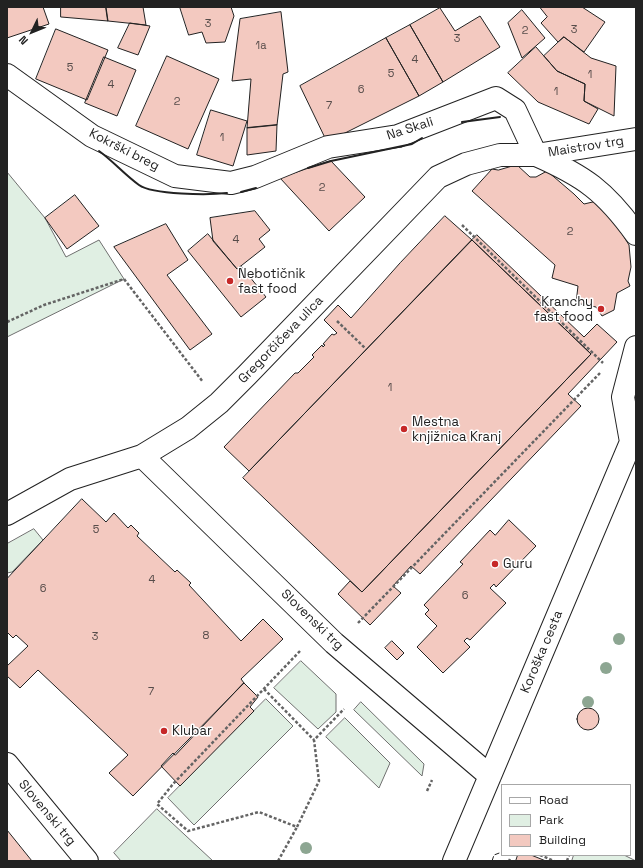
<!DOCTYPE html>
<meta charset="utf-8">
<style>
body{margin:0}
#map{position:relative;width:643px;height:868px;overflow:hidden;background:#fff;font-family:"Space Grotesk",sans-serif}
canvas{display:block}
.frame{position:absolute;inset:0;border:8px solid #222;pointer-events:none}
.legend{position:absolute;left:501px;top:784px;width:130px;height:72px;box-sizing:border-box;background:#fff;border:1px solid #a7a7a7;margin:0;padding:5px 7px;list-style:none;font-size:12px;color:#222}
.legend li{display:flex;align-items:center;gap:8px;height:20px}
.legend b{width:20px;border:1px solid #a7a7a7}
.north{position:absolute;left:12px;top:12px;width:40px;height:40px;-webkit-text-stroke:3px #fff;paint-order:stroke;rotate:227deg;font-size:11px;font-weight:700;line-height:16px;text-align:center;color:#222}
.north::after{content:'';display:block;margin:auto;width:14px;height:18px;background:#222;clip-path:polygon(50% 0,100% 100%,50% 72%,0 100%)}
</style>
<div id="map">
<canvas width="643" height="868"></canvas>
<div class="frame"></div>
<ul class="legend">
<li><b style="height:5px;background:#fff"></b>Road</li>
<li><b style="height:11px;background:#e0efe3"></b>Park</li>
<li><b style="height:11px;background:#f3c9c0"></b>Building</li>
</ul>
<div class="north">N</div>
</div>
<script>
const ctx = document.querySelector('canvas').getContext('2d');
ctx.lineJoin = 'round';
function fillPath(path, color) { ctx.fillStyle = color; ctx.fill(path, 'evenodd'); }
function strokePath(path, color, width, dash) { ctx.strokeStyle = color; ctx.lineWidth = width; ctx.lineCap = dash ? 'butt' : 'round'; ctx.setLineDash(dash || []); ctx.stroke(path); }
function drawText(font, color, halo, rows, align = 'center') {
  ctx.font = font + ' "Space Grotesk",sans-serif'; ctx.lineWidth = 3; ctx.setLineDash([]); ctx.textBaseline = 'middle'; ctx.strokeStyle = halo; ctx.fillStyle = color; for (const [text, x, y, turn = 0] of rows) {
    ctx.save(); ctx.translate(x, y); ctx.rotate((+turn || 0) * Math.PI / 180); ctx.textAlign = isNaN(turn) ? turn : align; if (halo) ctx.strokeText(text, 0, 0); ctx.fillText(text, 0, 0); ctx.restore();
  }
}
const green = new Path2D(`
 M7 172 45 218 66 257 99 240 124 279 7 337Z
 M34 529 43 540 12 572 7 573V544Z
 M301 661 336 694V712L318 729 274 688Z
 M266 699 293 726 194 825 168 798Z
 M361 702 424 764 422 776 354 710Z
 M345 718 390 763 379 788 326 737Z
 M157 809 213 861H121L114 853Z
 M574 855H624L636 861H572Z`);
const building = new Path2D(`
 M7 7H43L49 24 7 38Z
 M61 7H106L108 21 61 17Z
 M106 7H143L146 25 108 21Z
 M180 7H231L234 16 225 42 206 43 202 32 189 35Z
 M540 7H582L605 22 584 52 564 37 558 42 541 23 547 17Z
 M440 8 455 31 480 16 500 47 443 82 410 25Z
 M522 10 545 38 522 58 508 23Z
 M281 12 288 72 283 74 277 125 247 128 251 79 232 81 240 19Z
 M130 23 150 26 138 55 118 48Z
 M410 25 443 82 419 96 386 38Z
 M56 29 108 50 87 100 36 79Z
 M564 37 591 58 616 66 614 116 584 101 585 84 557 71 544 56Z
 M386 38 419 96 327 142 300 86Z
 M536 47 557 71 585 84 584 101 598 109 589 124 538 102 508 73Z
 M167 56 219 79 188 149 136 126Z
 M104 57 136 70 117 116 85 103Z
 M211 110 247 121 233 166 197 155Z
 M277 125 276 151 247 155V128Z
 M331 161 365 197 329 231 280 178Z
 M517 165 530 177H536L547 171 574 194 584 204 597 201 613 219 629 245 631 267 628 281 630 286 617 293 614 310 602 316 596 307 576 303 578 286 552 278 555 265 472 191 492 169 498 170Z
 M75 195 99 226 67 249 45 218Z
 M255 211 270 230 259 239 265 247 237 269 213 241 210 218Z
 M445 216 472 240 249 471 224 447 295 373H298L314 357 312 355 322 345 323 347 325 345 323 344 332 334 334 335 337 333 324 320 338 305 351 318 400 263Z
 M166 224 188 260 167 275 212 334 190 350 114 247Z
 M208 234 237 269 241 266 266 297 241 317 188 251Z
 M477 235 584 337 597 324 617 342 568 394 581 406 420 574 411 566 393 586 401 593 370 625 338 594 350 581 362 592 591 354 472 240Z
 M472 240 591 354 362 592 243 478Z
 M82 499 106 522 114 513 128 528 131 525 139 533 137 536 175 572 177 570 191 583 189 585 241 641 263 619 283 639 241 679 244 683 133 796 109 773 128 755 38 670 20 688 7 676V666L28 646 16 635 13 638 7 632V579Z
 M509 520 536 546 496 587 494 584 490 588 506 603 470 640 467 638 464 641 470 647 443 673 417 647 437 626 425 614 429 610 424 605 463 564 460 562 490 530 495 535Z
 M392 641 404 653 397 660 385 648Z
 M244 683 258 697 250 707 254 711 180 786 161 766 173 753 175 755Z
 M577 719a11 11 0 1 1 22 0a11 11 0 1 1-22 0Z
 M7 830 32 861H7Z
 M518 855H531L546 861H516Z`);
const path = new Path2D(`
 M462 225 603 363
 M337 321 366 349
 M7 322 44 305 124 279 203 382
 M358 623 600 373
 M300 651 173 784 157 804 188 831 259 812 297 827 319 781 314 740 344 709
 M264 689 314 740
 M427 791 432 780
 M540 855 554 861
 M278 861 297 827
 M509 861 510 859
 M567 861 569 855`);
const minor = new Path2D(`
 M7 75 92 136 175 176 231 183 255 177 328 147 398 136 496 98 515 110 536 155
 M536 155C584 176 605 191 636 234
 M631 442 623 397 636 347
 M142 456 334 643 490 776
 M7 514 70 479 142 456 188 428 219 403 247 375 438 177 466 164 500 155H536L636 139
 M7 764 87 861
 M454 861 631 442 636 436`);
const fence = new Path2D(`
 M492 861 494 855 502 852`);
const wall = new Path2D(`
 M462 122 500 117
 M99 151C113 161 125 175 139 185 153 195 209 195 227 193
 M308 168 331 161 412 144 422 138
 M241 192 256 188`);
const trees = [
 [619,639],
 [606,668],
 [588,702],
 [306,848]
];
const markers = [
 [230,281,4,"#c62828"],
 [601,309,4,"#c62828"],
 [404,429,4,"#c62828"],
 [495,564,4,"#c62828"],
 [164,731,4,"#c62828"]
];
const numberNames = [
 ["3",208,24],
 ["3",574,30],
 ["2",525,31],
 ["3",457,39],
 ["1a",261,46],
 ["4",415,60],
 ["5",70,68],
 ["5",391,74],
 ["1",590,75],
 ["4",111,85],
 ["6",361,90],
 ["1",556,92],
 ["2",177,102],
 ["7",329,106],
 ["1",222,138],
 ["2",322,188],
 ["2",570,232],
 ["4",236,240],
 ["1",390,388],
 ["5",96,530],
 ["4",152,580],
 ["6",43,589],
 ["6",465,596],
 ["8",206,636],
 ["3",95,637],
 ["7",151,692]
];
const streetNames = [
 ["Na Skali",410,129,-18],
 ["Maistrov trg",586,147,-9],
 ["Kokrški breg",124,150,27],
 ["Gregorčičeva ulica",281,340,-46],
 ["Slovenski trg",312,620,44],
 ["Koroška cesta",542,652,-67],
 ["Slovenski trg",47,813,50]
];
const poiNames = [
 ["Nebotičnik",238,274],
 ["fast food",238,289],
 ["Kranchy",593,302,"right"],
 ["fast food",593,317,"right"],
 ["Mestna",412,422],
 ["knjižnica Kranj",412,437],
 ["Guru",503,564],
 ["Klubar",172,731]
];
fillPath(green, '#e0efe3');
strokePath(green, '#6f6f6f', 1);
fillPath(building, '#f3c9c0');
strokePath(building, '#222', 1);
strokePath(minor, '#222', 24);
strokePath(path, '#646464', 2.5, [3, 2]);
strokePath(minor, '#fff', 22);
strokePath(fence, '#222', 1, [5, 2]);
strokePath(wall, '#222', 2);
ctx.fillStyle = '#8da692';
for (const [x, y] of trees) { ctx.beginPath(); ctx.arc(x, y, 6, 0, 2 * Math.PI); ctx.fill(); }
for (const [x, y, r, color] of markers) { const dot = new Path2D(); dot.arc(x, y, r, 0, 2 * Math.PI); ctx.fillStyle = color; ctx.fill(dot); strokePath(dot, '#fff', 1.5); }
drawText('11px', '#564c4a', null, numberNames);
drawText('13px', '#222', '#fff', streetNames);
drawText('13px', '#222', '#fff', poiNames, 'left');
</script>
